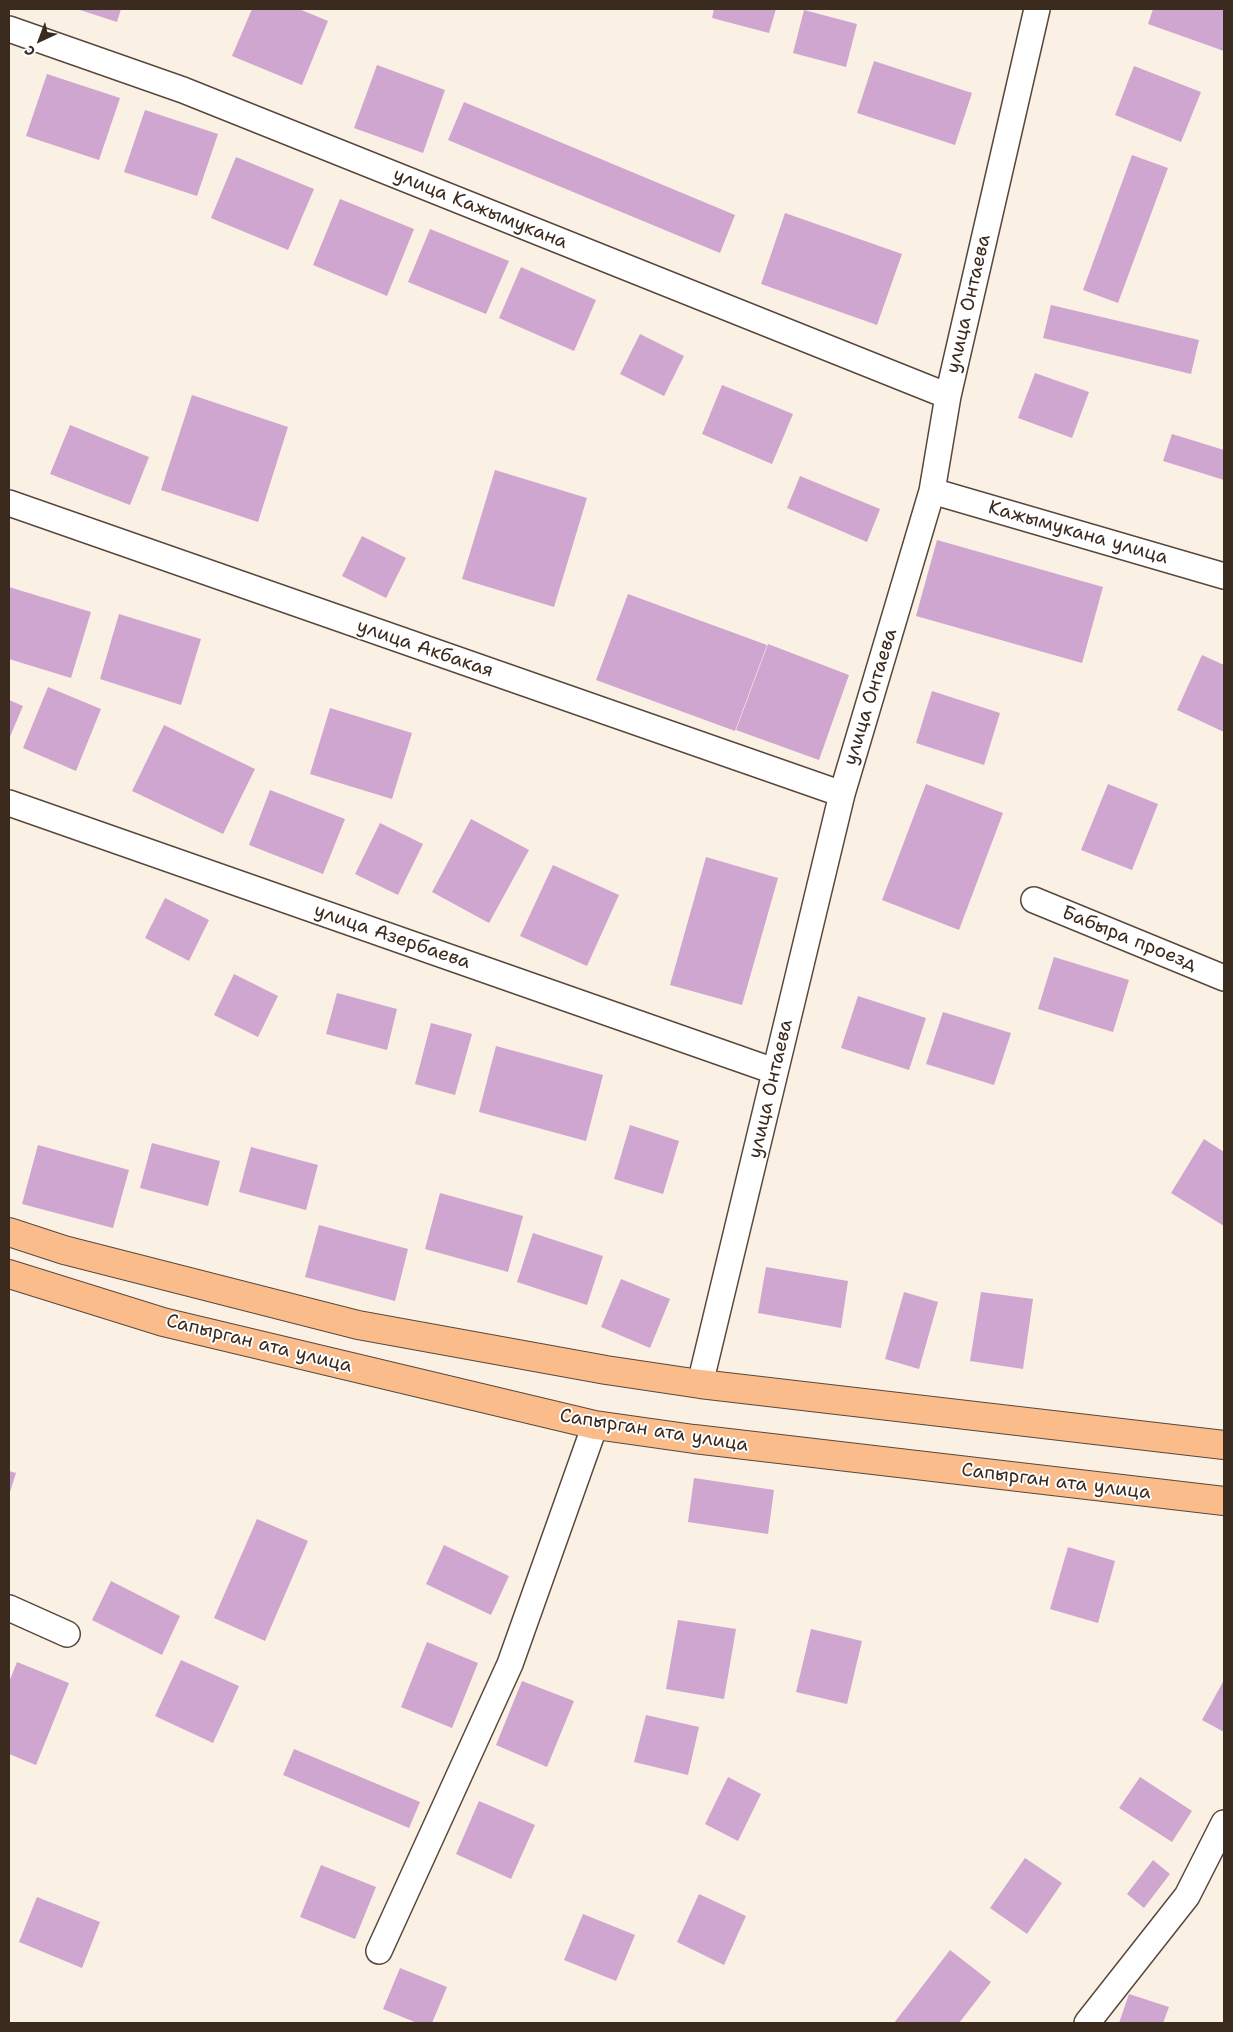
<!DOCTYPE html>
<meta charset="utf-8">
<style>
body{margin:0}
#map{position:relative;width:1233px;height:2032px;overflow:hidden;background:#fbf0e4;font-family:"Shantell Sans",sans-serif}
canvas{display:block}
.frame{position:absolute;inset:0;border:10px solid #3b2a1e;pointer-events:none}
.north{position:absolute;left:15px;top:15px;width:50px;height:50px;-webkit-text-stroke:4px #fff;paint-order:stroke;rotate:223deg;font-size:14px;font-weight:700;line-height:20px;text-align:center;color:#3b2a1e}
.north::after{content:'';display:block;margin:auto;width:18px;height:22px;background:#3b2a1e;clip-path:polygon(50% 0,100% 100%,50% 72%,0 100%)}
</style>
<div id="map">
<canvas width="1233" height="2032"></canvas>
<div class="frame"></div>
<div class="north">С</div>
</div>
<script>
const ctx = document.querySelector('canvas').getContext('2d');
ctx.lineJoin = 'round';
function fillPath(path, color) { ctx.fillStyle = color; ctx.fill(path, 'evenodd'); }
function strokePath(path, color, width, dash) { ctx.strokeStyle = color; ctx.lineWidth = width; ctx.lineCap = dash ? 'butt' : 'round'; ctx.setLineDash(dash || []); ctx.stroke(path); }
function drawText(font, color, halo, rows, align = 'center') {
  ctx.font = font + ' "Shantell Sans",sans-serif'; ctx.lineWidth = 4; ctx.setLineDash([]); ctx.textBaseline = 'middle'; ctx.strokeStyle = halo; ctx.fillStyle = color; for (const [text, x, y, turn = 0] of rows) {
    ctx.save(); ctx.translate(x, y); ctx.rotate((+turn || 0) * Math.PI / 180); ctx.textAlign = isNaN(turn) ? turn : align; if (halo) ctx.strokeText(text, 0, 0); ctx.fillText(text, 0, 0); ctx.restore();
  }
}
const building = new Path2D(`
 M77 9H121L117 22Z
 M252 9H299L328 21 302 85 232 56Z
 M714 9H776L769 33 712 18Z
 M1153 9H1224V51L1148 24Z
 M804 10 857 24 846 67 793 53Z
 M874 61 972 93 955 145 857 113Z
 M377 65 445 90 423 153 354 128Z
 M1134 66 1201 92 1181 142 1115 115Z
 M47 74 120 98 99 160 26 136Z
 M464 102 735 215 720 253 448 140Z
 M145 110 218 134 197 196 124 172Z
 M1132 155 1168 168 1118 303 1083 290Z
 M236 157 314 189 288 250 211 218Z
 M340 199 414 229 387 296 313 265Z
 M785 213 902 254 877 325 761 284Z
 M430 229 509 261 486 314 408 282Z
 M521 267 596 300 574 351 499 318Z
 M1051 305 1199 340 1191 374 1043 338Z
 M640 334 684 356 664 396 620 374Z
 M1035 373 1089 392 1072 438 1018 418Z
 M722 385 793 414 772 464 702 434Z
 M192 395 288 427 258 522 161 490Z
 M70 425 149 457 130 505 50 474Z
 M1172 434 1224 450V480L1163 461Z
 M495 470 587 498 554 607 462 579Z
 M800 476 880 509 867 542 787 508Z
 M362 536 406 558 386 598 342 576Z
 M937 540 1103 587 1082 663 916 616Z
 M9 587 91 612 71 678 9 659Z
 M628 594 767 645 735 731 596 680Z
 M119 614 201 639 181 705 100 679Z
 M768 644 849 675 819 760 736 730Z
 M1202 655 1224 665V732L1177 710Z
 M48 687 101 709 76 771 23 748Z
 M932 691 1000 713 984 765 916 743Z
 M9 700 23 706 9 739Z
 M330 708 412 733 392 799 310 774Z
 M164 725 255 769 223 834 132 791Z
 M926 784 1003 813 959 930 882 900Z
 M1108 784 1158 804 1132 870 1081 850Z
 M270 790 345 819 323 874 249 845Z
 M471 819 529 850 489 923 432 892Z
 M380 823 423 844 398 895 355 874Z
 M706 857 778 878 742 1005 670 985Z
 M553 865 619 895 587 966 520 936Z
 M165 898 209 920 189 961 145 938Z
 M1054 957 1129 980 1113 1032 1038 1009Z
 M234 974 278 996 258 1037 214 1015Z
 M337 993 397 1009 387 1050 326 1034Z
 M858 996 926 1018 909 1070 841 1048Z
 M943 1012 1011 1033 994 1085 926 1064Z
 M431 1023 472 1034 455 1095 415 1084Z
 M496 1046 603 1075 586 1141 479 1112Z
 M630 1125 679 1141 663 1194 614 1179Z
 M1204 1139 1224 1152V1226L1171 1193Z
 M152 1143 220 1161 208 1206 140 1188Z
 M38 1145 129 1170 113 1228 22 1204Z
 M251 1147 318 1165 306 1210 239 1192Z
 M440 1193 523 1216 508 1272 425 1249Z
 M319 1225 408 1249 395 1301 305 1277Z
 M533 1233 603 1256 587 1305 517 1282Z
 M766 1267 848 1281 841 1328 758 1313Z
 M621 1279 670 1299 650 1348 601 1327Z
 M904 1292 938 1302 919 1369 885 1359Z
 M981 1292 1033 1299 1023 1369 970 1361Z
 M9 1471 16 1473 9 1495Z
 M694 1478 774 1490 768 1534 688 1522Z
 M257 1519 308 1541 265 1641 214 1618Z
 M444 1545 509 1576 491 1615 426 1584Z
 M1068 1547 1115 1561 1098 1623 1050 1609Z
 M111 1581 180 1616 162 1655 92 1620Z
 M678 1620 736 1629 724 1699 666 1689Z
 M811 1629 862 1641 847 1704 796 1692Z
 M427 1642 478 1663 452 1728 401 1707Z
 M181 1660 239 1686 213 1743 155 1716Z
 M17 1662 69 1683 36 1765 9 1754V1682Z
 M1224 1680V1732L1202 1720Z
 M522 1681 574 1701 547 1767 496 1745Z
 M646 1715 699 1727 688 1775 634 1762Z
 M294 1749 420 1802 409 1828 283 1775Z
 M728 1777 761 1794 738 1841 705 1824Z
 M1140 1777 1192 1811 1172 1842 1119 1808Z
 M479 1801 535 1825 511 1879 456 1854Z
 M1025 1858 1062 1883 1027 1934 990 1908Z
 M1153 1860 1170 1874 1144 1908 1127 1894Z
 M321 1865 376 1887 355 1939 300 1917Z
 M699 1894 746 1916 724 1965 677 1942Z
 M37 1897 100 1922 82 1968 19 1942Z
 M583 1914 635 1935 616 1981 564 1960Z
 M950 1950 991 1982 959 2023H894Z
 M400 1968 447 1987 432 2023H417L383 2009Z
 M1129 1994 1169 2007 1163 2023H1119Z`);
const minor = new Path2D(`
 M9 29 183 90 948 396
 M932 491 1224 576
 M9 503 842 794
 M9 803 774 1071
 M1034 900 1224 978
 M700 1384 842 794 932 491 948 396 1037 9
 M9 1608 67 1634
 M379 1951 510 1664 595 1425
 M1087 2023 1187 1896 1224 1823`);
const primary = new Path2D(`
 M9 1232 64 1250 358 1325 606 1370 700 1384 1224 1445
 M9 1274 163 1322 595 1425 694 1439 1224 1501`);
const streetNames = [
 ["улица Кажымукана",480,209,22],
 ["улица Онтаева",969,304,-77],
 ["Кажымукана улица",1078,533,16],
 ["улица Акбакая",425,649,19],
 ["улица Онтаева",871,697,-73],
 ["улица Азербаева",392,937,19],
 ["Бабыра проезд",1129,939,22],
 ["улица Онтаева",771,1089,-77],
 ["Сапырган ата улица",259,1344,14],
 ["Сапырган ата улица",654,1431,9],
 ["Сапырган ата улица",1056,1482,7]
];
fillPath(building, '#cfa6d0');
strokePath(minor, '#58483c', 28);
strokePath(primary, '#58483c', 30);
strokePath(minor, '#fff', 25);
strokePath(primary, '#fabc8b', 28);
drawText('19px', '#3b2a1e', '#fff', streetNames);
</script>
